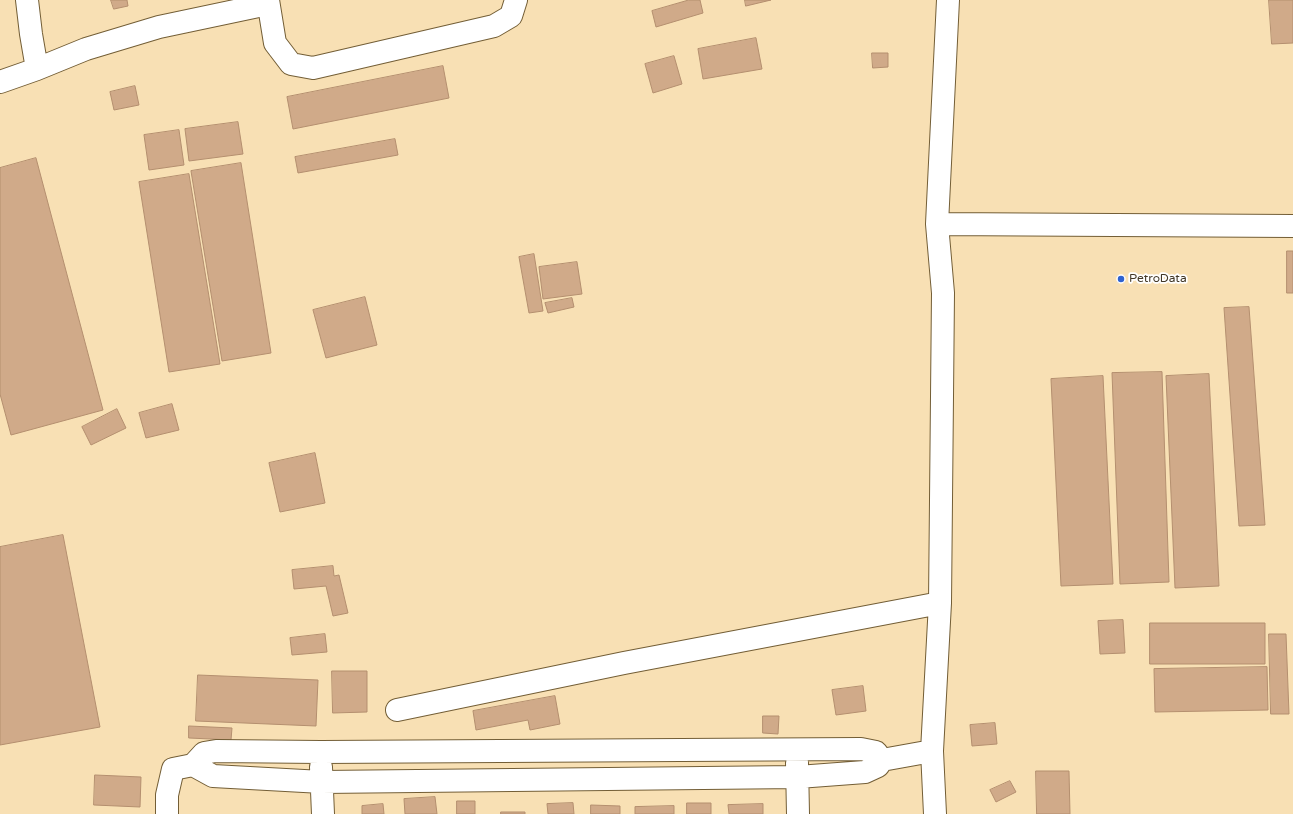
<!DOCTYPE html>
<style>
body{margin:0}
canvas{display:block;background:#f8e0b4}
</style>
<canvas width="1293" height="814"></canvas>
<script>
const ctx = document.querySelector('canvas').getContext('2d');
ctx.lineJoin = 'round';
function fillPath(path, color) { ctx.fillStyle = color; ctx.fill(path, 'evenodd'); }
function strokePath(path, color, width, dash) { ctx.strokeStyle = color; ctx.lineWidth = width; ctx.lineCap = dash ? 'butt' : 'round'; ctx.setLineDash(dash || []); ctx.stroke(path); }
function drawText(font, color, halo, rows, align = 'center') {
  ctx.font = font + ' "Varela Round",sans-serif'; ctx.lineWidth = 3.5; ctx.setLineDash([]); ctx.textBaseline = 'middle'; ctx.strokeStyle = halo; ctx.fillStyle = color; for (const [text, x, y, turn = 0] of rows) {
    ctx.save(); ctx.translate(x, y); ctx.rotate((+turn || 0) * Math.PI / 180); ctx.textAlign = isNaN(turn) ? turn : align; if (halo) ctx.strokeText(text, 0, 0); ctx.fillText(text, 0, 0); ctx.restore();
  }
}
const building = new Path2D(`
 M111 0H127L128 6 114 9Z
 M689 0H700L703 13 656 27 652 11Z
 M745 0H771L746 6Z
 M1269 0H1293V43L1272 44Z
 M756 38 762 69 703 79 698 49Z
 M872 53H888V67L873 68Z
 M674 56 682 84 653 93 645 64Z
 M443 66 449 98 293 129 287 97Z
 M135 86 139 105 114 110 110 92Z
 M238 122 243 154 189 161 185 129Z
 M179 130 184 165 149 170 144 135Z
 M395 139 398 155 298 173 295 157Z
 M36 158 103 410 11 435 0 394V168Z
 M241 163 271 353 222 361 191 171Z
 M189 174 220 364 169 372 139 182Z
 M1287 251H1293V293H1287Z
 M534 254 543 311 529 313 519 257Z
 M577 262 582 294 543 299 539 267Z
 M365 297 377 345 326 358 313 310Z
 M572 298 574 307 548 313 545 303Z
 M1249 307 1265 525 1239 526 1224 308Z
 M1162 372 1169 582 1120 584 1112 373Z
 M1209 374 1219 586 1175 588 1166 376Z
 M1103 376 1113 584 1061 586 1051 379Z
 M172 404 179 430 146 438 139 413Z
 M117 409 126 428 91 445 82 427Z
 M315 453 325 503 280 512 269 463Z
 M63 535 100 727 0 745V547Z
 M333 566 334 576 339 575 348 613 333 616 326 586 294 589 292 570Z
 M1123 620 1125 653 1100 654 1098 621Z
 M1150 623H1265V664H1150Z
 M325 634 327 652 292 655 290 638Z
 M1269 634H1286L1289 714H1271Z
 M1267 667 1268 710 1155 712 1154 669Z
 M332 671H367V712L333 713Z
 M198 675 318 680 316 726 196 721Z
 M863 686 866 711 836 715 832 690Z
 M555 696 560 724 530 730 528 720 476 730 473 711Z
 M763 716H779L778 734 763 733Z
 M995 723 997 744 972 746 970 725Z
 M189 726 232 728 231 740 189 738Z
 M1036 771H1069L1070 814H1037Z
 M95 775 141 777 140 807 94 805Z
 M1010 781 1016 792 996 802 990 790Z
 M435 797 437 814H405L404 799Z
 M457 801H475V814H457Z
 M573 803 574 814H548L547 804Z
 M687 803H711V814H687Z
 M383 804 384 814H362V806Z
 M763 804V814H729L728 805Z
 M591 805 620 806V814H591Z
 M674 806V814H635V807Z
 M501 812H525V814H501Z`);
const minor = new Path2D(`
 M268 0 275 43 291 64 313 68 494 26 511 16 516 0
 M37 69 86 49 159 27 268 4
 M0 82 37 69 31 34 27 0
 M937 224 1293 226
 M397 710 624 663 940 603
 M797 763 798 814
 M193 765 213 776 322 782 798 777 865 772 878 766 882 760
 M321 767 323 814
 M167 814V795L173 769 193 765 204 753 216 751 321 752 861 749 876 752 882 760 932 751
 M935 814 932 751 940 603 943 293 937 224 948 0`);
const markers = [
 [1121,279,4,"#2e62d0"]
];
const poiNames = [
 ["PetroData",1129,279]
];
fillPath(building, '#d0aa89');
strokePath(building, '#b48f6f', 1);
strokePath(minor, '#735e36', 24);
strokePath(minor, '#fff', 22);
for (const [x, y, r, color] of markers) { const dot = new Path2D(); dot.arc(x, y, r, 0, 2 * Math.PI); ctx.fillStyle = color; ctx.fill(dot); strokePath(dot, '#fff', 1.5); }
drawText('12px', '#423827', '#fff', poiNames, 'left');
</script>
